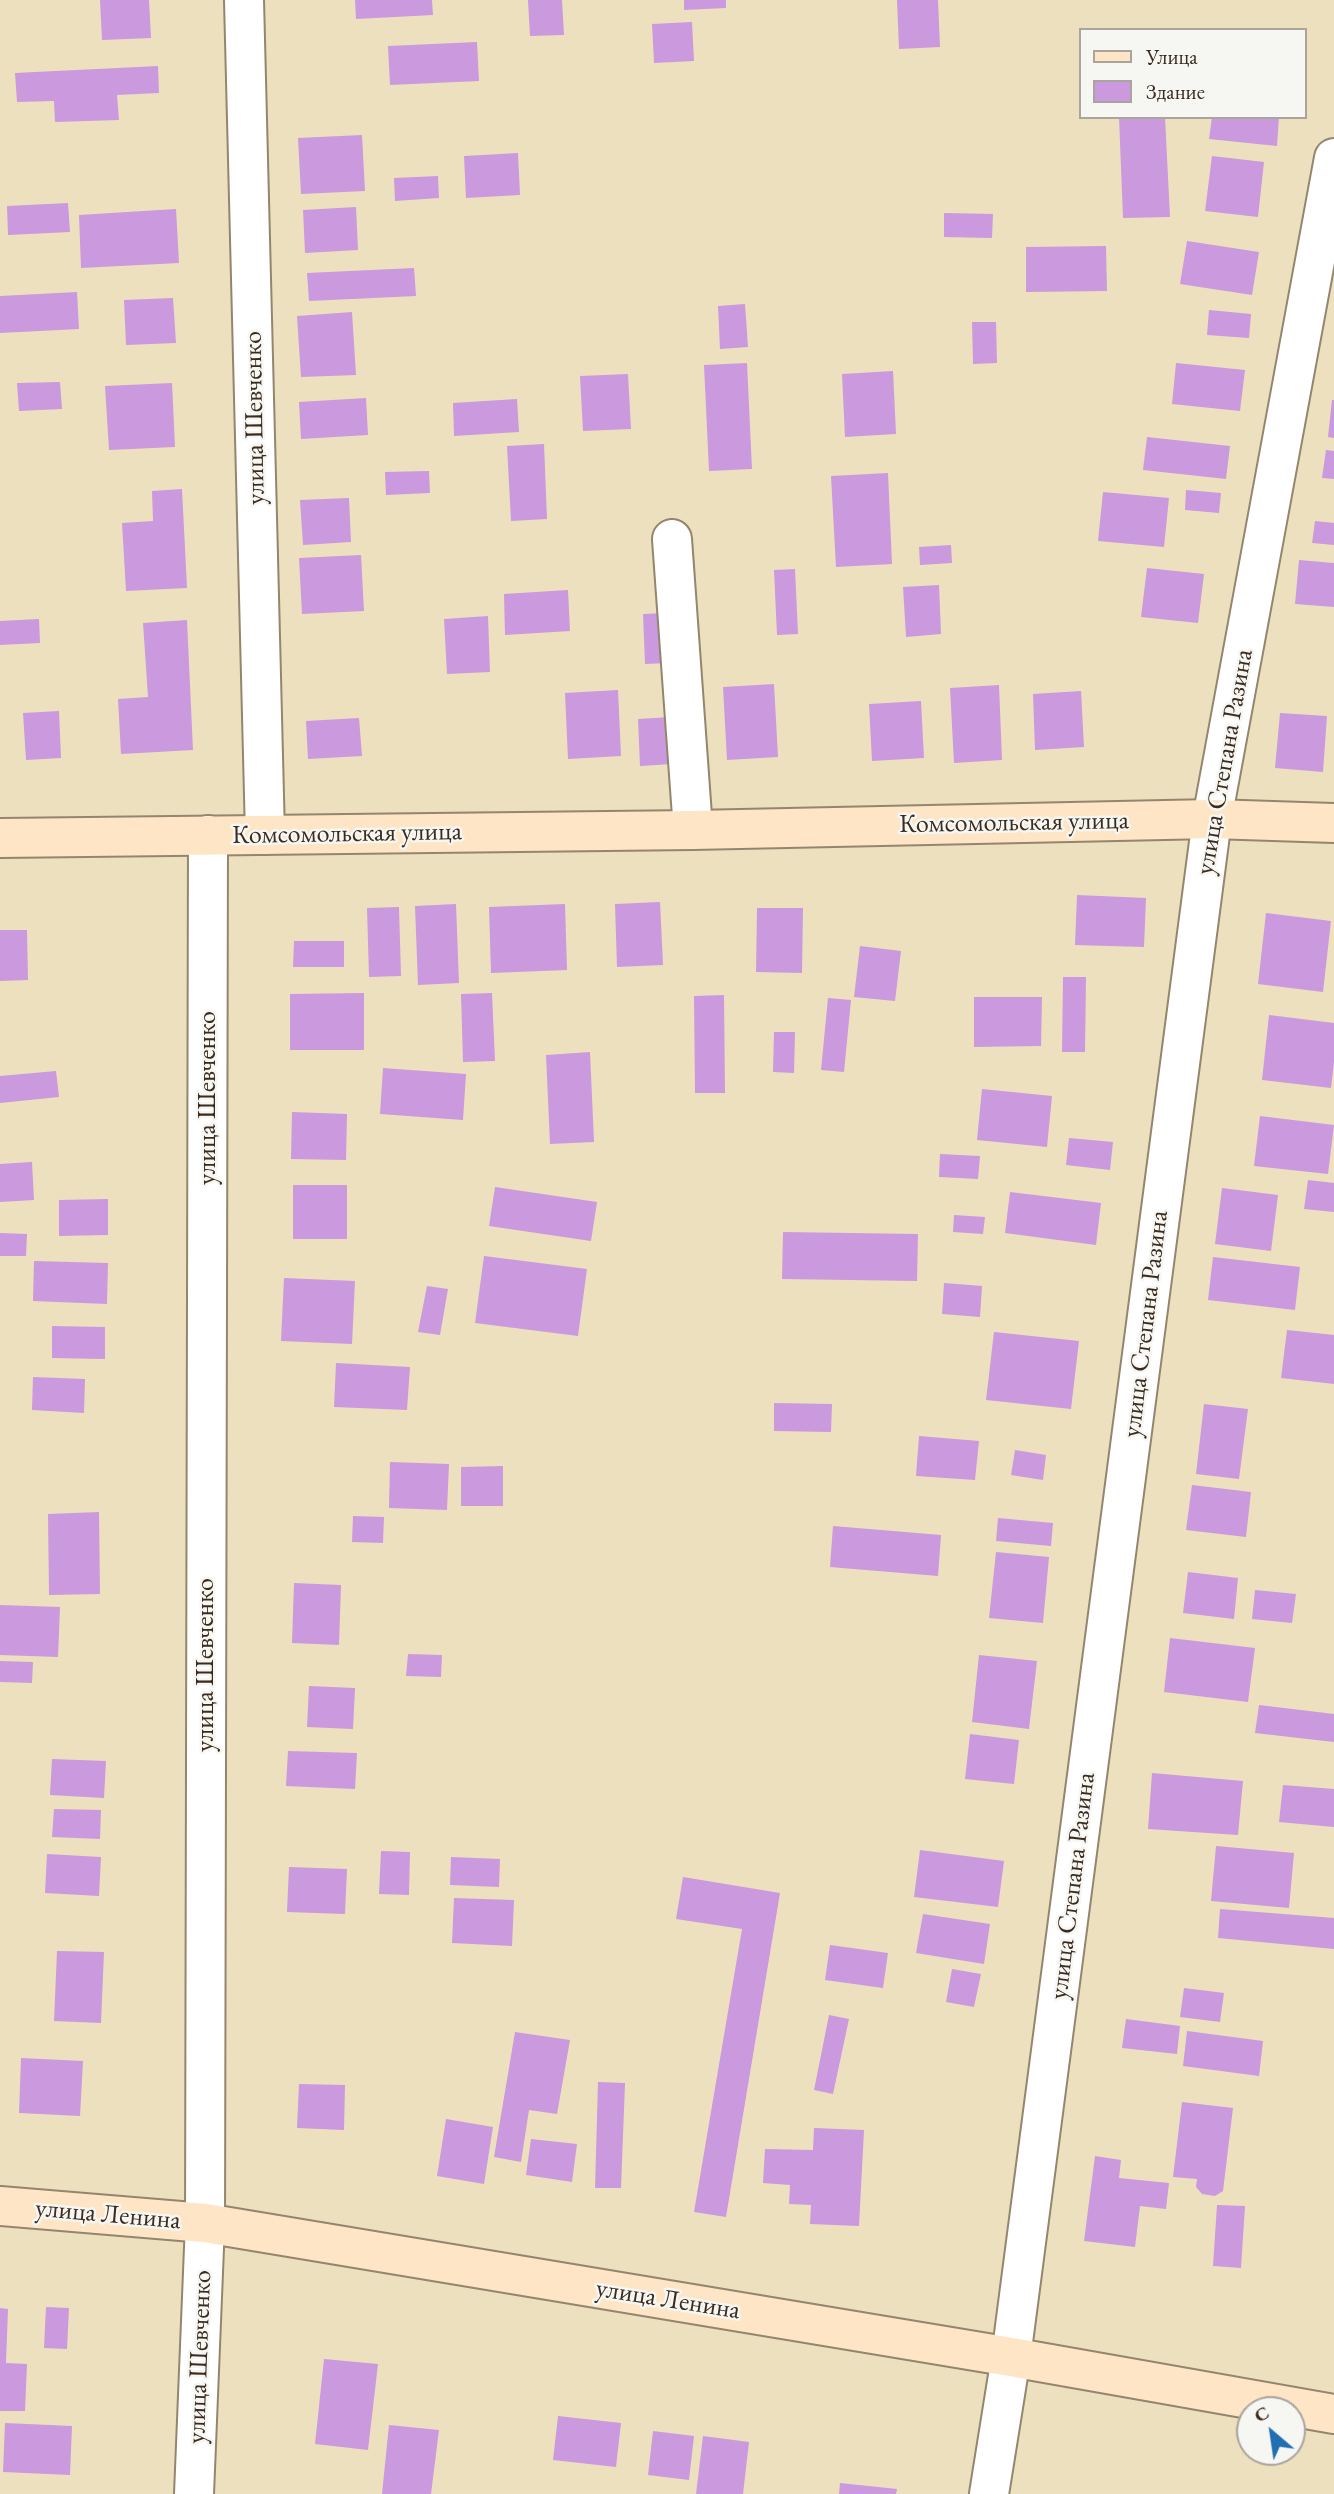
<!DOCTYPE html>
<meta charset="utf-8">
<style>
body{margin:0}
#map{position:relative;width:1334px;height:2494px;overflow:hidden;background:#ede0bf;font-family:"EB Garamond",serif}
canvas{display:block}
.legend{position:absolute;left:1079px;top:28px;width:228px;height:91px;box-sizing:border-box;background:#f6f6f2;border:2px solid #aba49d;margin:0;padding:9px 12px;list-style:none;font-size:21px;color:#3b2a1e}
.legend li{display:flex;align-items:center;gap:14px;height:35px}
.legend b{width:35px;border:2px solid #aba49d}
.north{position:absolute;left:1236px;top:2396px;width:70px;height:70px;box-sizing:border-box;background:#f6f6f2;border:2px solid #aba49d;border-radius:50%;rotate:331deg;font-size:19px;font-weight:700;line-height:28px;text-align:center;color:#3b2a1e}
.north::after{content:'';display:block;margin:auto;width:24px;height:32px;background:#1f6fb2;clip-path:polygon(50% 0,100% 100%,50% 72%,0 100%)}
</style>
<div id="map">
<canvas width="1334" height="2494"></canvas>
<ul class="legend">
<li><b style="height:9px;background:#fde5c5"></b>Улица</li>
<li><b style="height:19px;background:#cb99dd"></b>Здание</li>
</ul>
<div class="north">С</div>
</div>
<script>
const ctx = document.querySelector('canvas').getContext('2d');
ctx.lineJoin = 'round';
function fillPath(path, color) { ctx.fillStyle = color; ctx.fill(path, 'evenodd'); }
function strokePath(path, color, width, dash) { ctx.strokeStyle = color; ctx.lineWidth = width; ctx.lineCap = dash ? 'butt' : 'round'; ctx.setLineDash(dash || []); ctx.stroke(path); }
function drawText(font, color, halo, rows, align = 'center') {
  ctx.font = font + ' "EB Garamond",serif'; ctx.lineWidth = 5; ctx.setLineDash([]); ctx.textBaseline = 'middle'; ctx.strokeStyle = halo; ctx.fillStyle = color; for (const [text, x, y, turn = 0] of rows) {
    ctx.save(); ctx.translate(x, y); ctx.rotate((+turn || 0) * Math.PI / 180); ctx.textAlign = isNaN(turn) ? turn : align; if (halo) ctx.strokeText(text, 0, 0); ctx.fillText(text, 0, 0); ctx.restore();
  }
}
const building = new Path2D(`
 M100 0H149L151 38 102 40Z
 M355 0H432L433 15 356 19Z
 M528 0H562L564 35 530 36Z
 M684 0H726V8L684 10Z
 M897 0H938L940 47 899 49Z
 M692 22 694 61 654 63 652 24Z
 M477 42 479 81 390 85 388 46Z
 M158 66 159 93 117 95 119 120 55 122 54 101 17 102 15 73Z
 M1119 117H1165L1170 217 1123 218Z
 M1212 117H1279L1277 146 1209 139Z
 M362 135 365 191 301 194 298 138Z
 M518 153 520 195 466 198 464 156Z
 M1212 156 1264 162 1258 217 1205 211Z
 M438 176 439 198 395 201 394 178Z
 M68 203 70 232 8 235 7 206Z
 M356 207 358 250 305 253 303 210Z
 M176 209 179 263 81 268 79 215Z
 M944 213 993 214 992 238 944 237Z
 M1187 241 1259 252 1252 295 1180 284Z
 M1106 246 1107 291 1026 292V247Z
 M414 268 416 296 309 301 307 273Z
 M77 292 79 329 0 333V296Z
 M173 298 176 343 126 345 124 300Z
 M745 304 748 347 720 349 718 306Z
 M1209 310 1251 314 1249 338 1207 335Z
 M352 312 356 375 301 377 297 316Z
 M972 322H996L997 363 973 364Z
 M747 363 752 469 709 471 704 365Z
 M1176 363 1245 370 1240 411 1172 404Z
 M893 371 896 434 845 437 842 374Z
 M628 374 631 429 583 431 580 376Z
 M60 382 62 409 19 411 17 383Z
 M172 383 175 447 109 450 105 386Z
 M366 398 368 435 301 439 299 402Z
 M517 399 519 432 454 436 453 403Z
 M1332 400H1334V438L1328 437Z
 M1147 437 1230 446 1226 479 1143 470Z
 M544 444 547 519 511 521 507 446Z
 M1326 450 1334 451V479L1322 478Z
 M429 471 430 493 386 495 385 472Z
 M888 473 892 564 836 567 831 476Z
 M182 489 187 588 126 591 122 523 153 521 152 491Z
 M1186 490 1221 493 1219 513 1185 510Z
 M1103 492 1169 498 1164 547 1098 541Z
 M349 498 351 542 303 545 300 500Z
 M1315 521 1334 523V545L1312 543Z
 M951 545 952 563 920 565 919 547Z
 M361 555 364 611 302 614 299 558Z
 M1299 560 1334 563V607L1295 604Z
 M1147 568 1204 574 1198 623 1141 617Z
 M795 569 798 634 777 635 774 570Z
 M939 585 941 634 906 637 903 587Z
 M568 590 570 631 505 635 504 594Z
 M665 613 668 663 645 664 643 614Z
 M488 616 490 672 447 674 444 619Z
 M39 619 40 643 0 645V621Z
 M187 620 193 750 121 754 118 699 148 697 143 623Z
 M774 684 778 757 727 760 723 687Z
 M999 685 1002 760 954 763 950 688Z
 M618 690 621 756 568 759 565 693Z
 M1081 691 1084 747 1035 750 1033 694Z
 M921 701 924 758 872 761 869 704Z
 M59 711 61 758 26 760 23 713Z
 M1280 713 1327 716 1323 772 1275 768Z
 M670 717 672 764 640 766 638 719Z
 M359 718 362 756 308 759 306 721Z
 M1077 895 1146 898 1144 947 1075 945Z
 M660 902 663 965 617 967 615 904Z
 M456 904 459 983 418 985 415 906Z
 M565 904 567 970 491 973 489 907Z
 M399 907 401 976 369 977 367 908Z
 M757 908H803L802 973 756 972Z
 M1266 913 1331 921 1323 992 1258 984Z
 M0 930H27L28 980 0 981Z
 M294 941H344V967H293Z
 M860 946 901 951 895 1001 854 997Z
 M1063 977H1086L1085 1052H1062Z
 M364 993V1050H290V994Z
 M492 993 495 1061 463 1062 461 994Z
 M724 995 725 1093H695L694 996Z
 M974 997H1042L1041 1046 974 1047Z
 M828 998 851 1000 844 1072 821 1070Z
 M1269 1015 1334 1023V1062L1331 1088 1262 1080Z
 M774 1032H795L794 1073 773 1072Z
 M590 1052 594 1142 550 1144 546 1055Z
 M383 1068 466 1074 463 1120 380 1114Z
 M56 1071 59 1097 0 1103V1076Z
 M982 1089 1052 1096 1047 1147 977 1140Z
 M292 1112 347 1114 346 1160 291 1159Z
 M1260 1116 1334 1125 1328 1174 1254 1166Z
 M1069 1138 1113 1142 1110 1170 1066 1165Z
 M940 1154 980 1156 978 1179 939 1177Z
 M32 1162 34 1200 0 1202V1164Z
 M1308 1180 1334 1183V1212L1304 1209Z
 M293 1185H347V1239H293Z
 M495 1187 597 1202 591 1241 489 1226Z
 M1222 1188 1278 1195 1271 1251 1215 1244Z
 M1010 1192 1101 1203 1096 1245 1005 1233Z
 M108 1199V1235L59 1236V1200Z
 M954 1215 985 1217 983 1234 953 1232Z
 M783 1232 918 1234 917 1281 782 1279Z
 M0 1233 27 1234 26 1256H0Z
 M484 1256 587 1269 578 1336 475 1323Z
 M1213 1257 1300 1267 1295 1310 1208 1300Z
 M34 1261 108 1263 107 1304 33 1301Z
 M284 1278 355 1281 352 1344 281 1341Z
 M944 1283 982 1286 980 1317 942 1314Z
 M427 1286 448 1289 440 1335 418 1332Z
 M52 1326 105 1327V1359L52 1358Z
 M1287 1330 1334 1335V1384L1281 1378Z
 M994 1332 1079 1341 1071 1409 986 1400Z
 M336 1363 410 1367 407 1410 334 1407Z
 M33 1377 85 1379 84 1413 32 1410Z
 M774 1403 832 1404 831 1432 774 1431Z
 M1204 1404 1248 1409 1239 1479 1196 1474Z
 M919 1436 979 1441 975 1480 916 1476Z
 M1015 1450 1046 1455 1043 1480 1011 1475Z
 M390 1462 449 1464 447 1510 389 1508Z
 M503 1466V1506H461V1467Z
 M1192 1485 1251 1492 1246 1537 1186 1530Z
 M99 1512 100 1594 49 1595 48 1514Z
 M353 1516 384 1517 383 1543 352 1542Z
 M998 1518 1053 1523 1051 1546 996 1541Z
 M833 1526 941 1535 938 1576 830 1567Z
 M996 1552 1049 1557 1043 1623 989 1618Z
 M1188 1572 1238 1578 1234 1619 1183 1613Z
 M294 1583 341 1585 339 1645 292 1643Z
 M1255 1590 1296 1594 1292 1623 1252 1619Z
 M0 1605 60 1607 58 1657 0 1655Z
 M1170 1638 1255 1648 1248 1702 1164 1692Z
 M408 1654 442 1655 441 1677 406 1676Z
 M979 1655 1037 1661 1029 1729 972 1722Z
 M0 1661 33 1662 32 1683 0 1682Z
 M309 1686 355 1688 353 1729 307 1727Z
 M1259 1705 1334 1714V1742L1255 1733Z
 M970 1734 1019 1740 1014 1784 965 1779Z
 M288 1751 357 1753 355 1789 286 1786Z
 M52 1759 106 1761 104 1798 50 1795Z
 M1152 1773 1243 1781 1238 1835 1148 1829Z
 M1283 1785 1334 1789V1827L1279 1822Z
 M54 1809 101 1810 100 1839 52 1837Z
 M1216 1846 1294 1853 1289 1908 1211 1901Z
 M920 1850 1004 1861 998 1907 914 1897Z
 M381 1851 410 1852 409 1895 379 1894Z
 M47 1854 101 1857 99 1896 45 1893Z
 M451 1857 500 1859 499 1887 450 1885Z
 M289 1867 347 1869 345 1914 287 1912Z
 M683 1877 780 1893 726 2217 694 2212 742 1929 676 1919Z
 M454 1898 514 1900 512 1946 452 1943Z
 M1220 1909 1334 1918V1949L1218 1938Z
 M923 1914 990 1924 984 1964 916 1953Z
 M830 1945 888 1953 883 1988 825 1980Z
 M57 1951 104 1952 101 2023 54 2021Z
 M952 1969 981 1974 974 2007 946 2002Z
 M1184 1988 1224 1993 1220 2022 1180 2017Z
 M829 2015 849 2019 833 2094 814 2090Z
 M1126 2019 1180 2026 1177 2054 1122 2048Z
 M1187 2031 1263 2041 1259 2076 1183 2066Z
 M515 2032 570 2040 557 2114 529 2110 521 2162 494 2157Z
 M21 2058 83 2061 80 2116 19 2113Z
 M598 2082 625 2083 621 2188H595Z
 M299 2084 345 2085 344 2130 297 2128Z
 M1182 2102 1233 2108 1223 2191 1215 2196 1202 2194 1196 2187 1197 2179 1173 2177Z
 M446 2119 493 2127 484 2184 437 2176Z
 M814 2128 864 2130 859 2226 810 2224 811 2205 789 2204 790 2185 763 2183 765 2149 813 2150Z
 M531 2139 577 2144 572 2182 526 2175Z
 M1095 2156 1121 2160 1119 2178 1169 2183 1166 2209 1140 2206 1135 2247 1084 2241Z
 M1217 2205 1245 2206 1241 2268 1213 2266Z
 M46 2307 69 2308 67 2349 44 2348Z
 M0 2308 8 2309 6 2363 27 2364 25 2411H0Z
 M324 2359 378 2364 368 2450 315 2444Z
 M558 2416 621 2423 616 2467 553 2460Z
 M5 2423 72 2426 70 2475 3 2472Z
 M389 2425 439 2430 431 2494H382Z
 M653 2431 694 2436 689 2480 648 2475Z
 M703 2436 749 2442 743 2494H696Z
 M840 2483 897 2489 896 2494H839Z`);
const minor = new Path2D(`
 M244 0 265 835
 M672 539 693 830
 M194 2494 205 2223 208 835`);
const tertiary = new Path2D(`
 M989 2494 1011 2357 1212 819 1334 158`);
const secondary = new Path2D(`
 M0 838 693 830 1212 819 1334 823
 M0 2206 205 2223 1011 2357 1334 2414`);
const streetNames = [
 ["улица Шевченко",255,418,-91],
 ["улица Степана Разина",1225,762,-80],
 ["Комсомольская улица",1014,823,-1],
 ["Комсомольская улица",347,834,-1],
 ["улица Шевченко",208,1098,-90],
 ["улица Степана Разина",1146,1324,-83],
 ["улица Шевченко",206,1665,-90],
 ["улица Степана Разина",1073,1886,-83],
 ["улица Ленина",108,2215,5],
 ["улица Ленина",668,2300,9],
 ["улица Шевченко",200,2357,-88]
];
fillPath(building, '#cb99dd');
strokePath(minor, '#94856e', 42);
strokePath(tertiary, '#94856e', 42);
strokePath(secondary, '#94856e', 42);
strokePath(minor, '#fff', 38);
strokePath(tertiary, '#fff', 38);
strokePath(secondary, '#fde5c5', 38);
drawText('26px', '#3b2a1e', '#f6f6f2', streetNames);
</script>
